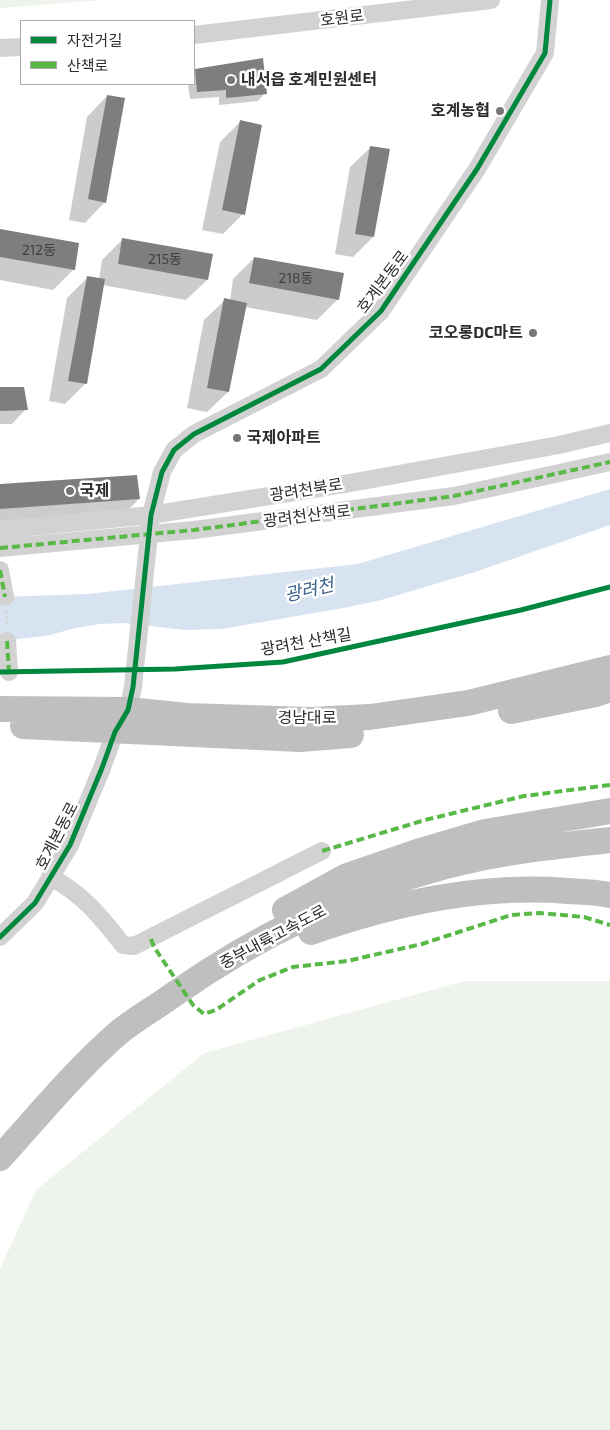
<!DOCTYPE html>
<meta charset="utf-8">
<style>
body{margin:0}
#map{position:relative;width:610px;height:1430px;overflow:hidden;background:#fff;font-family:"Exo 2","Noto Sans KR",sans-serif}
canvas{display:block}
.legend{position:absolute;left:20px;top:20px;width:175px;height:65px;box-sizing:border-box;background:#fff;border:1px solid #ababab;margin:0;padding:6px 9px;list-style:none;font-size:15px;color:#2d2d2d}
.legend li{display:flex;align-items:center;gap:10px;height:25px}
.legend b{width:25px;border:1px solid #ababab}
</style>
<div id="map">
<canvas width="610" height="1430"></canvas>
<ul class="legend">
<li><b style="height:6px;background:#00873e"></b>자전거길</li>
<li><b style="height:6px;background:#58b947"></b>산책로</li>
</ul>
</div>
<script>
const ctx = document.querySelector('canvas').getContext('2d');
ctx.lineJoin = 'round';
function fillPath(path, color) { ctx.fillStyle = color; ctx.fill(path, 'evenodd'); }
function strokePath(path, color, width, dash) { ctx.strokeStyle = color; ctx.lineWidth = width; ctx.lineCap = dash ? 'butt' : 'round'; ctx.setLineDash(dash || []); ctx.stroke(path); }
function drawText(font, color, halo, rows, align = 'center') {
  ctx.font = font + ' "Exo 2","Noto Sans KR",sans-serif'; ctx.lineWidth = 5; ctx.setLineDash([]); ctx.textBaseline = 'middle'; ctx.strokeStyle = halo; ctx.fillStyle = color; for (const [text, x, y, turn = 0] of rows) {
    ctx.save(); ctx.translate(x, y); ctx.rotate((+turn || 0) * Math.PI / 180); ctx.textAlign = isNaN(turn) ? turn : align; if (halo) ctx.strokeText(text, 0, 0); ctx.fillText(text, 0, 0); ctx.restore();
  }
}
const green = new Path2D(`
 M0 0H103L0 8Z
 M464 981H610V1430H0V1269L36 1190 204 1053Z`);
const water = new Path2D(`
 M610 489V525L475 572 385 599 349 607 222 629 185 630 124 623 100 624 76 628 46 636 0 641V597L87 594 358 564Z`);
const shadow = new Path2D(`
 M195 70 265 93 258 101 219 105V97L190 99 188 84H194Z
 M107 96 105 202 85 223 69 220 87 117Z
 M240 122 243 214 223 234 202 230 220 142Z
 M371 147 373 237 353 257 335 254 350 167Z
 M0 230 74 269 53 290 0 280Z
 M123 239 207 280 186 300 102 285 86 383 65 404 49 401 67 298 87 278 99 280 102 260Z
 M254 258 338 299 317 320 245 307 228 392 207 412 187 408 204 320 225 300 230 301 233 279Z
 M0 388 26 409 12 424H0Z
 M0 485 139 499 121 517 0 526Z`);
const building = new Path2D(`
 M263 58 267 94 226 98V90L197 92 195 69Z
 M107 95 125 98 106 203 88 199Z
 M240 120 262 125 245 215 222 210Z
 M370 146 390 149 374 237 355 234Z
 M0 229 79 243 75 270 0 257Z
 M122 238 213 254 208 280 118 264Z
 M254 257 344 273 339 300 249 283Z
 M87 276 105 279 87 384 68 381Z
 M224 298 247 303 229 392 207 388Z
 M0 387H24L28 410 0 411Z
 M137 475 140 499 0 509V484Z`);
const path = new Path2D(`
 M6 611 7 626`);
const minor = new Path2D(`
 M194 35 491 0
 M0 48 21 47
 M0 530 151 515 350 483 559 445 610 433
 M0 548 194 530 454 496 610 462
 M0 570 5 597
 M7 641 9 672
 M50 877C82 893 101 917 123 945L134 946 322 851
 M0 937 35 903 70 845 102 768 115 732 128 710 133 687 151 515 162 472 174 450 194 434 321 369 381 311 477 169 545 53 550 0`);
const highway = new Path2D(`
 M0 709 128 710 187 716 309 720 370 717 468 703 610 668
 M511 711 596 694 610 689
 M23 726 300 739 351 735
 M285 910 347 876 417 852 485 832 610 811
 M311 932C394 903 480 884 568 891 582 892 596 892 610 895
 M0 1158C38 1116 75 1071 117 1034 134 1020 155 1008 173 995 255 937 348 892 446 866 499 852 555 846 610 840`);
const quiet = new Path2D(`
 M0 548 194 530 454 496 610 462
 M0 570 5 597
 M7 641 9 672
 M322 851 425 820 524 796 610 785
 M151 939 154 947 193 1005 204 1014 216 1010 260 980 293 967 347 961 422 944 511 915 540 913 584 917 610 925`);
const cycleway = new Path2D(`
 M0 672 175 669 283 662 521 610 610 587
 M0 937 35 903 70 845 102 768 115 732 128 710 133 687 151 515 162 472 174 450 194 434 321 369 381 311 477 169 545 53 550 0`);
const markers = [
 [231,80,5,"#767676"],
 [500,111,5,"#767676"],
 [533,333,5,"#767676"],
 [237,438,5,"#767676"],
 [70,491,5,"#767676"]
];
const numberNames = [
 ["212동",39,250],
 ["215동",165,259],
 ["218동",296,278]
];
const streetNames = [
 ["호원로",342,18,-7],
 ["호계본동로",383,282,-53],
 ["광려천북로",306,490,-9],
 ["광려천산책로",307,516,-7],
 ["광려천 산책길",306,642,-10],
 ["경남대로",307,718],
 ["호계본동로",57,836,-63],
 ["중부내륙고속도로",273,937,-28]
];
const poiNames = [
 ["내서읍 호계민원센터",241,80],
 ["호계농협",490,111,"right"],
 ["코오롱DC마트",523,333,"right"],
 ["국제아파트",247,438],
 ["국제",80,491]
];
const waterNames = [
 ["광려천",309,590,-13]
];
fillPath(green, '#eef4eb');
fillPath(water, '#d7e3f1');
fillPath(shadow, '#0003');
fillPath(building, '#7e7e7e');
strokePath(path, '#d2d2d2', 2, [2.5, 2.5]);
strokePath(minor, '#d2d2d2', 18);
strokePath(highway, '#bfbfbf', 26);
strokePath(quiet, '#58b947', 4, [8, 4]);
strokePath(cycleway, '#00873e', 5);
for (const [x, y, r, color] of markers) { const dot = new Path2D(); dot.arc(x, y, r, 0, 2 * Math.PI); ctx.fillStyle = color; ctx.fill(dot); strokePath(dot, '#fff', 2); }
drawText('14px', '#414141', null, numberNames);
drawText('16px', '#2d2d2d', '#fff', streetNames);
drawText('bold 16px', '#2d2d2d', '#fff', poiNames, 'left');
drawText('italic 18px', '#3c628e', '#fff', waterNames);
</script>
